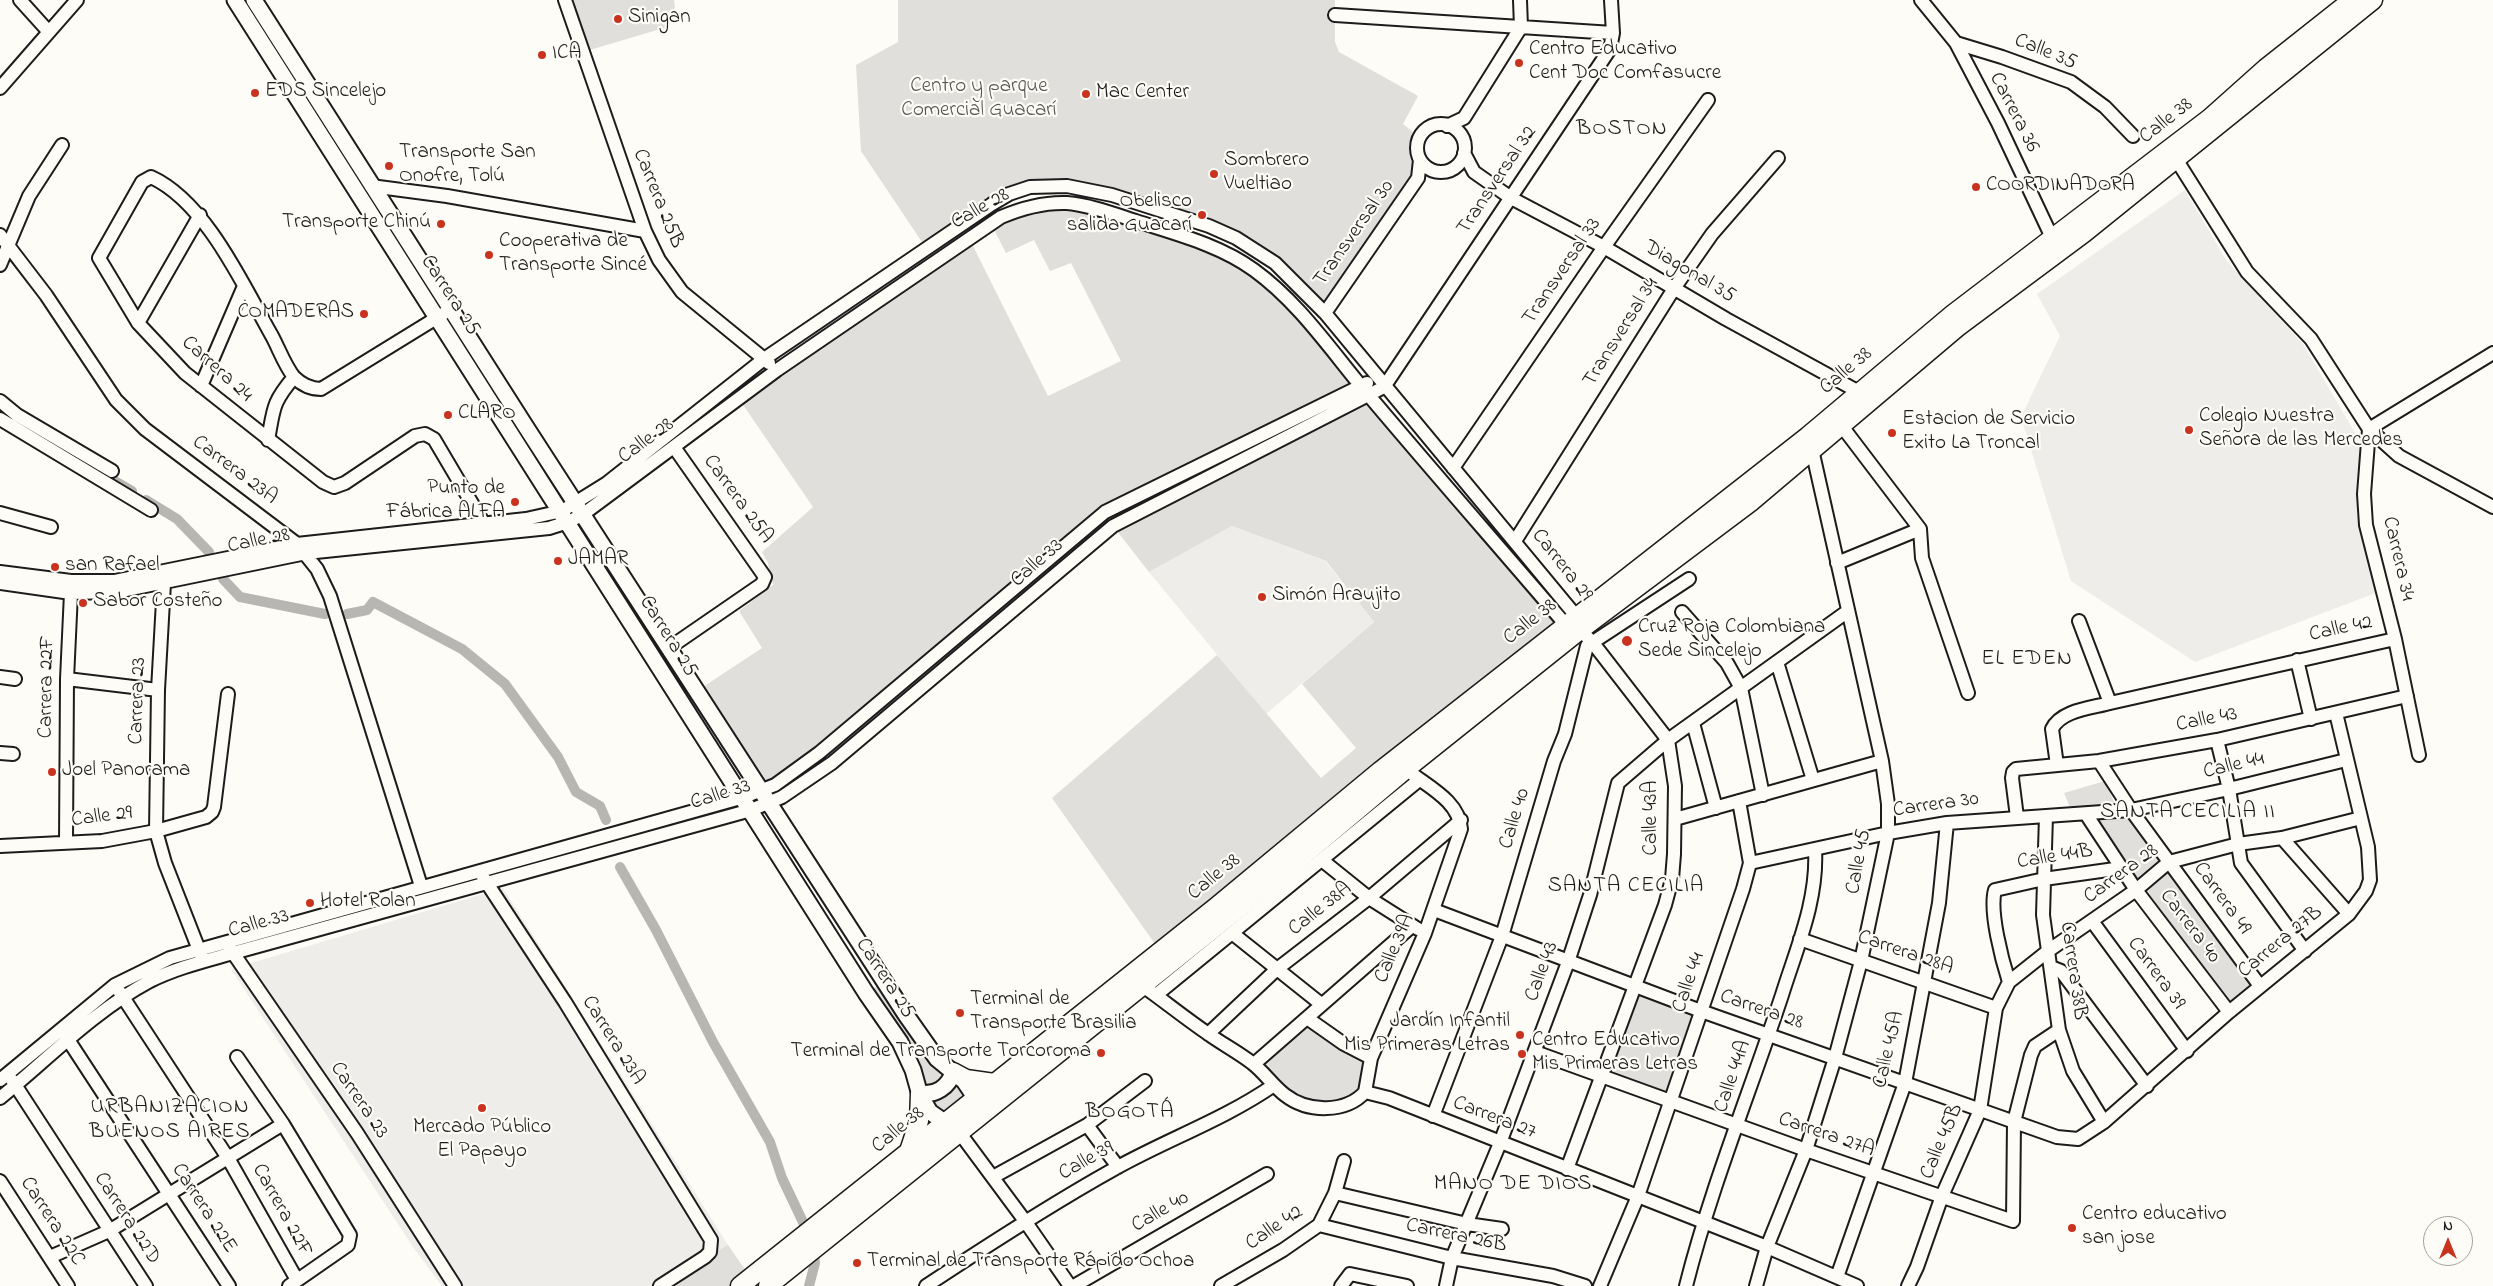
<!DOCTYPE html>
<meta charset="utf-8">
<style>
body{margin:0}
#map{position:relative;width:2493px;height:1286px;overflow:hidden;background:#fdfcf7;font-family:"Indie Flower",sans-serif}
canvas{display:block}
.north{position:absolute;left:2423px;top:1216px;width:50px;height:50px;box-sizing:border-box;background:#fdfcf7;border:1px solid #a3a29f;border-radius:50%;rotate:0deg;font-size:14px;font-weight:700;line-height:20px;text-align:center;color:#1c1c1c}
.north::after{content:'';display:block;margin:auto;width:18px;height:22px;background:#c8321e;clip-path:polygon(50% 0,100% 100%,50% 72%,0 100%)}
</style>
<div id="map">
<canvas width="2493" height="1286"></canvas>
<div class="north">N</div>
</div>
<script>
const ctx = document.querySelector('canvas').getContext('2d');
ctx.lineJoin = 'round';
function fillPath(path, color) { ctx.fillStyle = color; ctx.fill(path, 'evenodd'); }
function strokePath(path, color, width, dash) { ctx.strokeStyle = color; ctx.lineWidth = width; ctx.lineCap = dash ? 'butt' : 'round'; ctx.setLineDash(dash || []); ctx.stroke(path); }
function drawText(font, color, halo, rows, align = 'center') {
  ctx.font = font + ' "Indie Flower",sans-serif'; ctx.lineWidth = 4.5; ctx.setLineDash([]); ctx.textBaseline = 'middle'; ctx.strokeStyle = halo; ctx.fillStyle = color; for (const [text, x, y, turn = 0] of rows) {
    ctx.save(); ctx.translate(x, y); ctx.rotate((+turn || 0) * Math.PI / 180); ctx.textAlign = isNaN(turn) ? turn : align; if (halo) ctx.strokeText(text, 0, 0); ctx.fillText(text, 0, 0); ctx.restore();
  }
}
const built = new Path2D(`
 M2185 190 2226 260 2303 344 2361 443 2357 515 2378 592 2195 662 2071 581 2021 417 2060 336 2037 294Z
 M1232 526 1325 561 1374 622 1266 714 1149 572Z
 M503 888 733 1253 678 1286H442L413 1247 231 969Z`);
const green = new Path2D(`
 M565 0H674L675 7 671 23 664 28 583 52Z
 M898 0H1335V42L1339 52 1418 96 1403 124 1419 137 1417 149 1418 178 1325 313 1257 250 1112 195 1030 187 926 248 861 151 856 65 898 42Z
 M1035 205 1117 215 1254 269 1361 386 1105 512 819 753 760 791 698 695 706 685 762 648 739 611 773 585 768 563 762 552 813 507 739 399 969 238 1048 396 1121 361 1071 263 1050 271 1034 240 1006 253 991 224Z
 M1369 396 1565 624 1160 951 1052 798 1217 655 1321 778 1356 748 1302 684 1374 622 1326 561 1232 526 1149 572 1113 526Z
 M2105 781 2116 807 2072 812 2064 793Z
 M2131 810 2260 986 2229 1012 2086 814Z
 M885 981 975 1099 941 1126 866 993Z
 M1636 987 1701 1011 1671 1101 1603 1076Z
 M1307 1018 1371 1058 1358 1100 1304 1105 1254 1064Z
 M728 1245 751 1278 740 1286H660Z`);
const canal = new Path2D(`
 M84 463 132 491
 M146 500 177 519 209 552
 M223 579 240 597 325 614
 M347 614 367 610 373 602 462 649 505 684 558 757 576 792 600 806 606 820
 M620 867 656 930 713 1042 770 1142 782 1178 812 1241 815 1263 809 1286`);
const minor = new Path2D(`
 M20 0 48 31
 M565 0 645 231 659 260 682 292 769 363
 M1921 0 1956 43 1998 123 2055 244
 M1335 15 1613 33
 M1956 43 2002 57 2071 82 2105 107 2133 136
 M0 88 77 0
 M1417 148a24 24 0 1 1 48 0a24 24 0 1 1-48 0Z
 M1447 126 1464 118 1521 27 1520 0
 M1464 153 1474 172 1511 198 1604 247 1726 319 1859 392
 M2176 159 2247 272 2311 339 2369 429 2399 456 2493 507
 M371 186 447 196 645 231
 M0 235 46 295 116 400 145 429 297 544 317 569 330 596 421 886
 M0 265 29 196 62 145
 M451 309 321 389C311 389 301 384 294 377 285 366 279 349 272 336 243 285 206 202 151 177L142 182 99 258 138 323 185 373 323 482 334 487 345 483 415 436 425 434 434 439 483 522
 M1325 313 1418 178 1420 160
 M138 323 200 215
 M201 386 244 286
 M0 401 17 415 112 471
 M0 419 151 510
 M1841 425 1920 529 1922 558 1968 693
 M2369 429 2364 494 2366 525 2395 639 2419 755
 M2369 429 2493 353
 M268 440C274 408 272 403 294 377
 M1453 468 1604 247 1708 100
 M0 513 51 527
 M1515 541 1675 287 1712 234 1778 158
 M1837 563 1920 529
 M0 572 71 581H115L297 544 526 519 562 511 607 483 764 359 992 204 1009 194 1030 187 1067 186 1112 195 1209 226 1236 238 1275 263 1325 313 1576 616 1579 624
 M0 583 71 593 116 592 306 553 549 528 568 522 582 515 777 370 1001 217C1022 208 1043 202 1067 203 1090 205 1114 214 1136 221 1176 234 1220 245 1254 270 1301 304 1334 355 1371 398 1435 474 1501 549 1565 624L1580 630 1593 643 1668 740 1675 786 1674 854 1672 879 1665 905 1567 1169
 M164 583 158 690 156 831 165 863 201 955
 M1682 612 1727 663 1741 688 1763 795
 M2079 621 2110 703
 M669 648 762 584 765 577 674 447
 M2297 660 2311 719
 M1777 662 1813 780
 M0 677 15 679
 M67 679 158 690
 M1693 723 1716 808
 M2217 740 2229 789 2241 863 2305 951
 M0 753 13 754
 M2099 761 2131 810 2260 986
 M2057 765 2052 729C2061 710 2092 708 2110 703L2395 639
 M2086 814 2136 890 2229 1012
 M2046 816 2043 915 2059 1030 2073 1071 2104 1122
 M2017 817 2012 778 2013 772 2016 769 2099 761 2217 740 2407 696
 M1675 819 1882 761
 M2282 838 2349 914
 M66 842 67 679 71 593
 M0 846 102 841 156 831 206 817 212 812 214 807 228 694
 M1323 861 1369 898 1418 929
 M1750 863 1888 833 1947 823 2131 810 2229 789 2346 760
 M483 877 565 1002 711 1240 710 1252 705 1257 660 1286
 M1434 910 1701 1011 2057 1137 2078 1139 2104 1122 2229 1012 2349 914 2366 891 2370 880 2368 847 2336 713
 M2092 921 2187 1051
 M1232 933 1321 1004
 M1800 939 1996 1008
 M229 947 357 1133 455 1286
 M2051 967 2061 971 2147 1086
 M2009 982C2002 960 1989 911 1995 890L2044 879 2122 868
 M1143 986C1164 1001 1185 1018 1207 1033 1222 1044 1238 1052 1252 1063 1264 1072 1273 1086 1285 1095 1308 1113 1346 1113 1365 1092L1389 1098 1767 1247 1857 1286
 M119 991 228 1158 297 1280
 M1156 995 1419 780
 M1307 1018 1344 1044 1371 1058
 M1208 1034 1277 969 1369 898 1461 820
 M65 1035 229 1286
 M1535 1052 1806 1150 2013 1221 2014 1122 2031 1055 2035 1046 2059 1030
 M237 1057 283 1124 350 1235 348 1245 289 1286
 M1254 1064 1412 926
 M0 1080 115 985 170 958 744 797 775 785 819 753 1105 512 1367 383
 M12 1080 146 1286
 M1365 1092 1371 1058 1425 933 1461 829C1459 800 1426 786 1406 769
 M0 1098C49 1058 94 1011 150 981 176 968 205 961 233 953L751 810 782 797 832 763 1113 526 1384 387 1610 49 1613 33 1611 0
 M1433 1116 1502 936 1554 761 1565 734 1587 646 1689 579
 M1087 1125 1118 1167
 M959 1132 1025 1221 1070 1286
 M993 1177 1087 1125 1145 1081
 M0 1181 68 1286
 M1335 1193 1467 1224 1502 1229
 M1319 1225 1452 1258 1553 1276 1585 1286
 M50 1257 109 1231 283 1124
 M1837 1277 1905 1083 1939 903 1947 823
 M926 1286C988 1245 1051 1204 1116 1168 1168 1139 1225 1119 1274 1085
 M1074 1286 1267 1174
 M1221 1286 1283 1250 1319 1225 1335 1193 1344 1161
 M1341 1286 1350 1274 1407 1286
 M1446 1286 1452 1258 1500 1143 1568 962 1590 895 1618 783 1668 740 1848 611
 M1600 1286 1638 1196 1743 889 1750 863 1739 801
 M1686 1286C1711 1187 1750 1092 1782 995 1797 947 1818 900 1815 849
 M1756 1286 1767 1247 1806 1150 1835 1058 1861 961 1888 833V804L1882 761 1811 445
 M1908 1286 1917 1267 1942 1196 1980 1110 1996 1008 2009 982 2048 951 2136 890 2169 862 2238 844 2282 838 2361 818`);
const major = new Path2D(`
 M235 0 866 993 900 1042 913 1070 920 1095 930 1112 953 1128
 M254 0 526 427 906 1015 937 1059 964 1081 981 1106
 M920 1093C935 1096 949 1087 953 1072`);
const highway = new Path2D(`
 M953 1072 966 1079 994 1083
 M909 1151 919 1121 920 1093
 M740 1286 1216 907 1380 771 1808 436 1953 314 2210 118 2266 68 2352 0
 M768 1286 1278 877 1406 769 1580 630 1752 501 1959 326 2084 233 2373 0`);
const markers = [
 [618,19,5,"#c8321e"],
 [542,55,5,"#c8321e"],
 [1519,63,5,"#c8321e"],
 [255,93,5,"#c8321e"],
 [1086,94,5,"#c8321e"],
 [389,166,5,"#c8321e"],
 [1214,174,5,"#c8321e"],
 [1976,187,5,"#c8321e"],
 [1202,215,5,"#c8321e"],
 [441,224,5,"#c8321e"],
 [489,255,5,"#c8321e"],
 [364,314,5,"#c8321e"],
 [448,415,5,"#c8321e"],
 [2189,430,5,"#c8321e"],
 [1892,433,5,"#c8321e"],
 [515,502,5,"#c8321e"],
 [558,561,5,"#c8321e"],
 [55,567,5,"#c8321e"],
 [1262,597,5,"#c8321e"],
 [83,603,5,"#c8321e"],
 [1627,641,6,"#c8321e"],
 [52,772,5,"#c8321e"],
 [310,903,5,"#c8321e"],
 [960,1013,5,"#c8321e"],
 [1520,1035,5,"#c8321e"],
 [1101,1053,5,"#c8321e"],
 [1522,1054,5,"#c8321e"],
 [482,1108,5,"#c8321e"],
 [2072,1228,5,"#c8321e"],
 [857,1263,5,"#c8321e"]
];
const poiNames = [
 ["Sinigan",628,19],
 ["Centro Educativo",1529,51],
 ["Cent Doc Comfasucre",1529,75],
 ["ICA",552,55],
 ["EDS Sincelejo",265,93],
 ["Mac Center",1096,94],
 ["Transporte San",399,154],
 ["Onofre, Tolú",399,178],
 ["Sombrero",1224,162],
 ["Vueltiao",1224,186],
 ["COORDINADORA",1986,187],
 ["Obelisco",1192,203,"right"],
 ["salida Guacarí",1192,227,"right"],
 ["Transporte Chinú",431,224,"right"],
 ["Cooperativa de",499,243],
 ["Transporte Sincé",499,267],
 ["COMADERAS",354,314,"right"],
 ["CLARO",458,415],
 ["Colegio Nuestra",2199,418],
 ["Señora de las Mercedes",2199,442],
 ["Estacion de Servicio",1902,421],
 ["Exito La Troncal",1902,445],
 ["Punto de",505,490,"right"],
 ["Fábrica ALFA",505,514,"right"],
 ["JAMAR",568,561],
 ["san Rafael",65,567],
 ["Simón Araujito",1272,597],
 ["Sabor Costeño",93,603],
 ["Cruz Roja Colombiana",1638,629],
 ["Sede Sincelejo",1638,653],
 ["Joel Panorama",62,772],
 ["Hotel Rolan",320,903],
 ["Terminal de",970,1001],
 ["Transporte Brasilia",970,1025],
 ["Jardín Infantil",1510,1023,"right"],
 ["Mis Primeras Letras",1510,1047,"right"],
 ["Centro Educativo",1532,1042],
 ["Mis Primeras Letras",1532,1066],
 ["Terminal de Transporte Torcoroma",1091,1053,"right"],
 ["Mercado Público",482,1129,"center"],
 ["El Papayo",482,1153,"center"],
 ["Centro educativo",2082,1216],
 ["san jose",2082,1240],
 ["Terminal de Transporte Rápido Ochoa",867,1263]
];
const streetNames = [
 ["Calle 35",2045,53,22],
 ["Carrera 36",2013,113,63],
 ["Calle 38",2167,122,-38],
 ["Transversal 32",1498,181,-56],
 ["Carrera 25B",657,199,68],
 ["Calle 28",981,210,-29],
 ["Transversal 30",1355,234,-55],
 ["Transversal 33",1563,272,-56],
 ["Diagonal 35",1689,273,31],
 ["Carrera 25",449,296,57],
 ["Transversal 34",1622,333,-58],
 ["Carrera 24",216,370,42],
 ["Calle 38",1847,372,-40],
 ["Calle 28",647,442,-36],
 ["Carrera 23A",234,471,37],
 ["Carrera 25A",737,500,54],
 ["Calle 28",259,542,-11],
 ["Carrera 34",2397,559,77],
 ["Calle 33",1038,564,-41],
 ["Carrera 29",1561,566,52],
 ["Calle 38",1531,623,-38],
 ["Calle 42",2341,630,-12],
 ["Carrera 25",667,637,58],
 ["Carrera 22F",48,687,-89],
 ["Carrera 23",139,701,-88],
 ["Calle 43",2207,721,-11],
 ["Calle 44",2234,767,-13],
 ["Calle 33",721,796,-17],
 ["Carrera 30",1936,806,-8],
 ["Calle 29",102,818,-7],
 ["Calle 43A",1653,818,-90],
 ["Calle 40",1516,819,-73],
 ["Calle 44B",2055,858,-9],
 ["Calle 45",1860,862,-80],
 ["Carrera 28",2122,875,-36],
 ["Calle 38",1215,878,-39],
 ["Carrera 49",2221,899,54],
 ["Calle 38A",1321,910,-38],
 ["Calle 33",259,925,-15],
 ["Carrera 40",2189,927,53],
 ["Carrera 27B",2281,943,-39],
 ["Calle 39A",1396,949,-67],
 ["Carrera 28A",1905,954,19],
 ["Carrera 38B",2072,971,82],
 ["Calle 43",1543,972,-70],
 ["Carrera 39",2155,974,54],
 ["Carrera 25",884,979,57],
 ["Calle 44",1690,983,-71],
 ["Carrera 28",1761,1011,19],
 ["Carrera 23A",612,1041,58],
 ["Calle 45A",1890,1050,-77],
 ["Calle 44A",1734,1077,-71],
 ["Carrera 23",358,1101,56],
 ["Carrera 27",1494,1119,21],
 ["Calle 38",899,1131,-39],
 ["Carrera 27A",1826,1136,19],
 ["Calle 45B",1943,1142,-67],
 ["Calle 39",1087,1162,-29],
 ["Carrera 22E",203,1209,57],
 ["Carrera 22F",281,1211,61],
 ["Calle 40",1161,1213,-30],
 ["Carrera 22D",126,1219,57],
 ["Carrera 22C",51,1222,57],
 ["Calle 42",1275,1229,-34],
 ["Carrera 26B",1456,1237,12]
];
const parkNames = [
 ["Centro y parque",979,88],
 ["Comercial Guacarí",979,112]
];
const neighbourhoodNames = [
 ["BOSTON",1622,130],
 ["EL EDEN",2027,660],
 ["SANTA CECILIA II",2188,813],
 ["SANTA CECILIA",1626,887],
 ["URBANIZACION",170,1108],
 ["BUENOS AIRES",170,1133],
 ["BOGOTÁ",1130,1113],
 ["MANO DE DIOS",1513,1185]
];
fillPath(built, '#eeede9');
fillPath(green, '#e0dfdb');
strokePath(canal, '#b7b6b2', 10);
strokePath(minor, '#1c1c1c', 16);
strokePath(major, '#1c1c1c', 19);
strokePath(highway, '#1c1c1c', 21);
strokePath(minor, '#fdfcf7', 12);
strokePath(major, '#fdfcf7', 15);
strokePath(highway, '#fdfcf7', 18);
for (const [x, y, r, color] of markers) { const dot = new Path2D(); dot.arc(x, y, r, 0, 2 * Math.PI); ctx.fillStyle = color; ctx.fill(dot); strokePath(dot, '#fdfcf7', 2); }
drawText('21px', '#1c1c1c', '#fdfcf7', poiNames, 'left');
drawText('21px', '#1c1c1c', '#fdfcf7', streetNames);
drawText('21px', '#575655', '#fdfcf7', parkNames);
ctx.letterSpacing = '1px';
drawText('22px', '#1c1c1c', '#fdfcf7', neighbourhoodNames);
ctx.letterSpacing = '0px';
</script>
